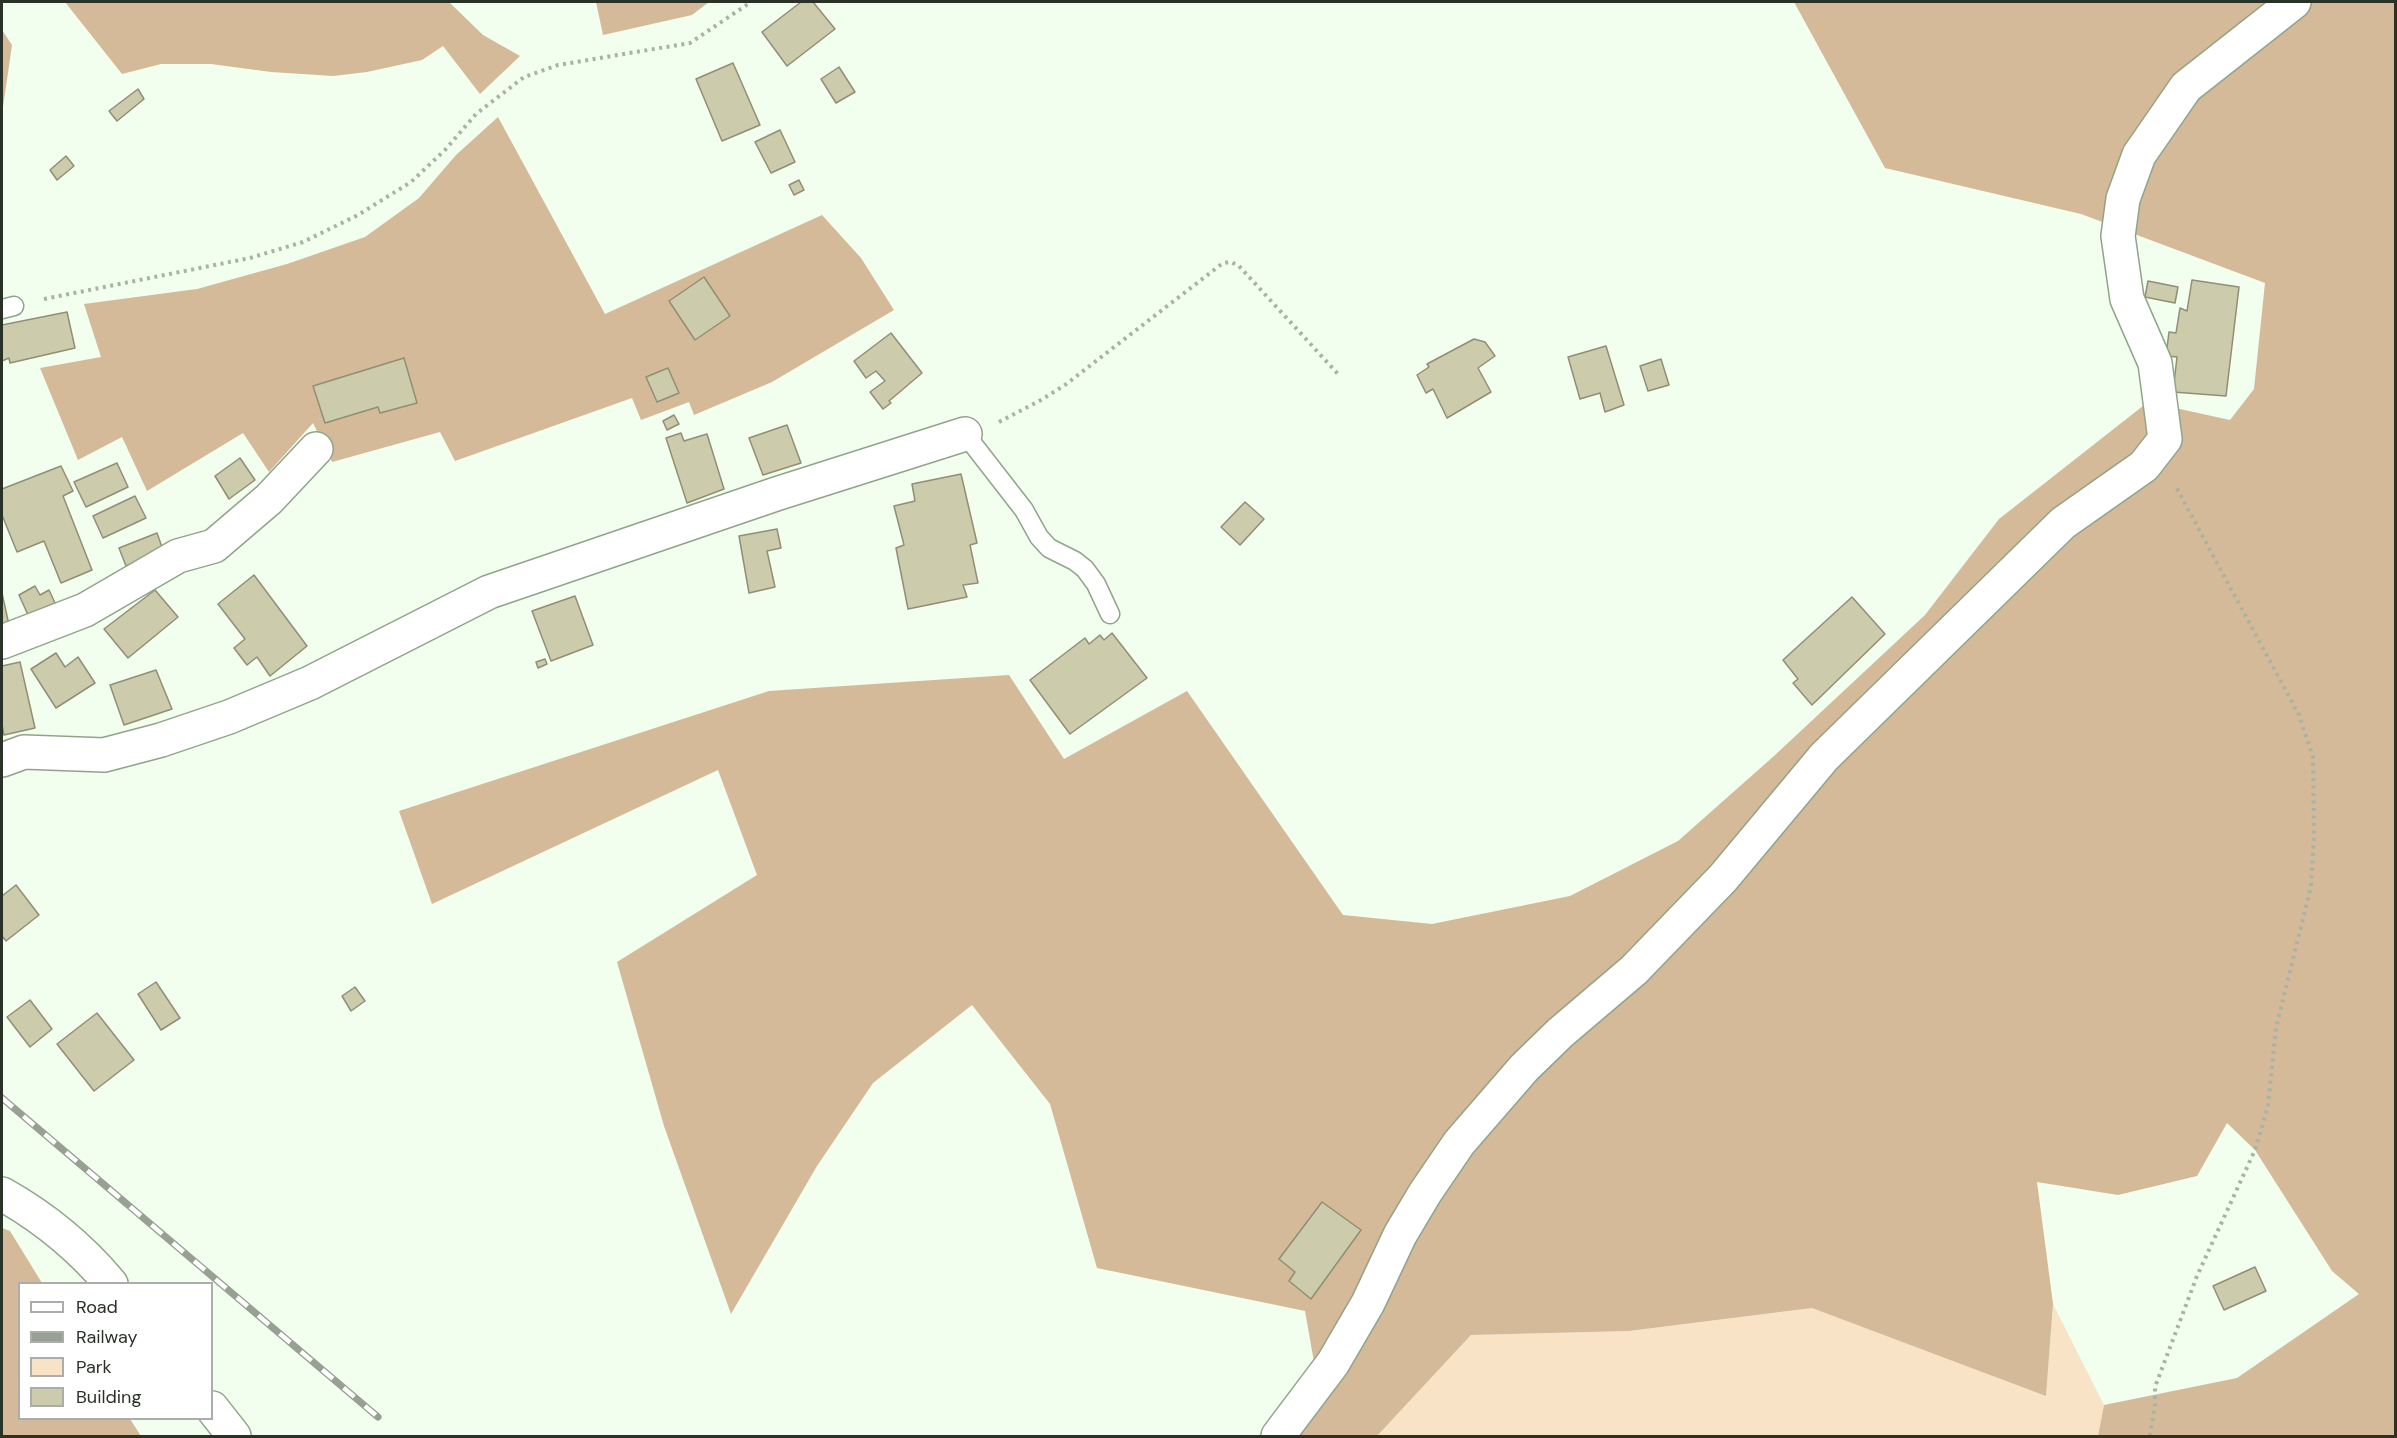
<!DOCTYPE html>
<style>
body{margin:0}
#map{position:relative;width:2397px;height:1438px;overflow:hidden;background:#f2feee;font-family:"DM Sans",sans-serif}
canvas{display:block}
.frame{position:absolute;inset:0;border:3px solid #2a3127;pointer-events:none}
.legend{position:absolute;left:18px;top:1282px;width:195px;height:138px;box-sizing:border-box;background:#fff;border:2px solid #aaada9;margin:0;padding:8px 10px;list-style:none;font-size:18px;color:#2a3127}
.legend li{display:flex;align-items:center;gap:12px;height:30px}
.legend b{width:30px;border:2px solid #aaada9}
</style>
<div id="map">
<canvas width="2397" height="1438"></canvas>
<div class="frame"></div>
<ul class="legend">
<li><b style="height:8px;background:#fff"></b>Road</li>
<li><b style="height:8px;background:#97a093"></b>Railway</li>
<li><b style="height:16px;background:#f8e3c6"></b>Park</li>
<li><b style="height:16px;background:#ccccad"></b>Building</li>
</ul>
</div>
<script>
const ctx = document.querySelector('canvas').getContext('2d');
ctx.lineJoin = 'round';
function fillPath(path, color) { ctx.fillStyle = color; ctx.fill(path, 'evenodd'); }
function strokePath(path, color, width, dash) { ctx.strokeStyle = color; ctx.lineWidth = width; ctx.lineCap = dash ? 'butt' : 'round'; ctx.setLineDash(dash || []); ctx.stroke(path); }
const green = new Path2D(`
 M2053 1304 2104 1405 2098 1436H1377L1471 1335 1629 1331 1812 1308 2046 1395Z`);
const forest = new Path2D(`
 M65 2H449L483 35 520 56 480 94 443 46 422 60 367 72 333 76 271 72 211 64H161L122 74Z
 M596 2H709L692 15 603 35Z
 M1794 2H2395V1436H2098L2104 1405 2237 1378 2359 1294 2332 1271 2255 1150 2227 1123 2197 1176 2118 1195 2037 1182 2053 1304 2046 1396 1812 1308 1629 1331 1471 1335 1377 1436H1260L1314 1362 1305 1311 1097 1268 1050 1104 972 1005 873 1083 817 1166 731 1314 664 1126 617 962 757 875 718 770 432 904 399 811 769 691 1009 675 1064 759 1187 691 1343 915 1432 924 1570 896 1678 841 1774 756 1925 615 1999 519 2148 402 2230 420 2254 389 2265 283 2081 214 1885 168Z
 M2 30 12 45 2 114Z
 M498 117 605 314 822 215 861 258 894 310 772 382 694 415 689 402 641 420 632 398 455 461 440 432 332 462 313 423 269 472 243 433 147 491 122 437 78 460 40 368 101 357 84 304 197 289 287 264 365 237 419 198 456 155Z
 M2 1228 10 1231 42 1283 20 1284V1418L130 1419 141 1436H2Z`);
const building = new Path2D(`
 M801 2H813L835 29 787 66 762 32Z
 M733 63 760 125 722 141 696 79Z
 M839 67 855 92 836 103 821 79Z
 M138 89 144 99 117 121 109 111Z
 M780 130 795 162 771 173 755 142Z
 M66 156 74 166 57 180 50 170Z
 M799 180 804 190 794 195 789 185Z
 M704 277 730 316 695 340 669 301Z
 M2192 280 2239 287 2226 396 2173 392 2177 357 2166 356 2169 332 2176 333 2180 308 2187 311Z
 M2148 281 2178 287 2175 303 2145 297Z
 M67 312 75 348 10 363 9 358 2 361V325Z
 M891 333 922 373 889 401 891 403 883 409 870 392 885 381 876 371 866 378 854 361Z
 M1474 339 1485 342 1495 356 1478 368 1491 392 1447 418 1433 389 1426 393 1417 375 1429 367 1427 364Z
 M1606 346 1624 405 1605 412 1600 393 1580 399 1568 357Z
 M404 358 417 403 380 413 378 407 325 423 313 386Z
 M1661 359 1669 385 1648 391 1640 366Z
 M668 368 679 393 657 402 646 377Z
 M674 415 679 424 667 430 663 421Z
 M787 425 801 463 763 475 749 438Z
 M681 433 684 441 707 434 724 489 687 503 666 438Z
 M240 458 255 480 229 499 215 476Z
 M117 463 128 487 86 507 74 482Z
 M61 466 73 491 63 496 92 570 61 583 44 541 17 552 2 515V489Z
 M961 474 977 543 970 545 978 583 963 585 967 597 908 609 896 548 904 545 894 506 915 501 912 484Z
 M135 496 146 518 103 538 93 516Z
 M1245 502 1264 519 1240 545 1221 527Z
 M777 529 781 548 767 551 775 587 749 593 739 536Z
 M157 533 163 550 126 566 119 548Z
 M254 575 307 646 270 676 257 657 247 665 234 648 245 639 218 604Z
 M35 586 40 595 49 590 55 603 28 615 19 595Z
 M155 590 178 617 128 658 104 629Z
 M2 593 9 625 2 627Z
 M575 596 593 645 551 661 532 611Z
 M1852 597 1885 634 1812 705 1793 683 1798 679 1783 660Z
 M1112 633 1147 678 1070 734 1030 680 1085 638 1089 644 1100 635 1104 640Z
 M56 653 65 667 78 657 95 683 56 708 31 669Z
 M545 659 547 664 538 668 536 662Z
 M20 662 35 728 4 735 2 725V666Z
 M156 670 172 709 124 725 110 685Z
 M16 885 39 915 6 941 2 936V896Z
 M156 982 180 1018 161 1030 138 994Z
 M355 987 365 1001 351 1011 342 996Z
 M30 1000 52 1029 30 1047 7 1017Z
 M97 1013 134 1060 94 1091 57 1044Z
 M1322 1202 1361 1230 1311 1299 1289 1281 1295 1272 1279 1259Z
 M2255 1267 2266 1291 2224 1310 2213 1286Z`);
const path = new Path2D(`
 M44 299 250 258 303 242 358 215 411 182 445 150 476 114 524 77 558 65 690 43 751 2
 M999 422 1041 400 1065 385 1223 263 1231 262 1239 266 1338 374
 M2150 1436 2155 1405V1387L2197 1276 2255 1150 2268 1106 2276 1028 2311 886 2314 837 2313 757 2299 715 2176 487`);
const lane = new Path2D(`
 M2 309 14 306
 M965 434 1024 510 1039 537 1049 548 1075 561 1085 569 1096 584 1110 614`);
const street = new Path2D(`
 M2 642 85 610 178 556 214 546 269 499 316 449
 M2 760 24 752 104 755 161 740 229 717 310 683 489 592 776 494 965 434
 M2 1194C43 1217 80 1247 111 1284
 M212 1408 234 1436
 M1278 1436 1333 1363 1368 1303 1400 1235 1425 1193 1459 1143 1524 1068 1560 1033 1634 970 1723 878 1824 757 2063 523 2144 466 2165 439 2155 363 2127 299 2118 236 2123 199 2139 155 2186 87 2294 2`);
const rail = new Path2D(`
 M2 1098 378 1417`);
fillPath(green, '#f8e3c6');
fillPath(forest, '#d4ba98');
fillPath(building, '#ccccad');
strokePath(building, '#908f73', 1.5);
strokePath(lane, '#91a48b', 21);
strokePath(street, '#91a48b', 36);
strokePath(path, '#a9b3a5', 4, [3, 4.5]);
strokePath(lane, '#fff', 18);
strokePath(street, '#fff', 33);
strokePath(rail, '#97a093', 7);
strokePath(rail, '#fff', 4.5, [14]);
</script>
